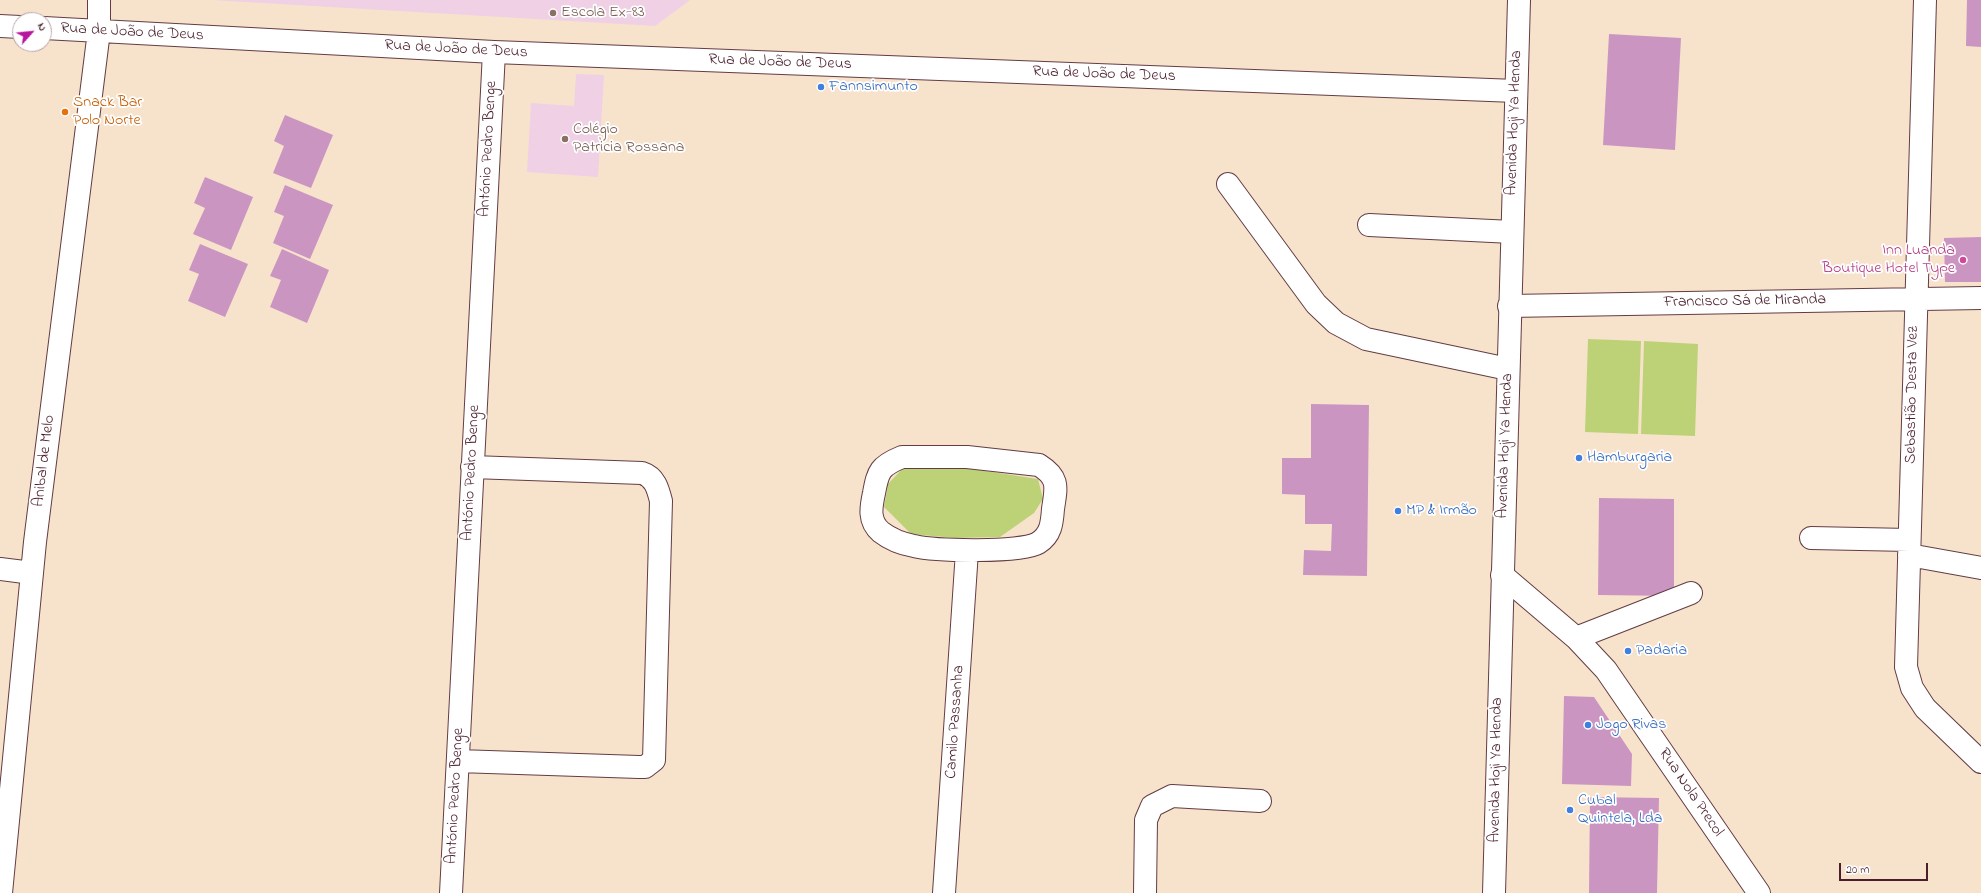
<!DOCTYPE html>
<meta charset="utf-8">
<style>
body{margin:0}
#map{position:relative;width:1981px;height:893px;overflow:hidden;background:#f7e3cc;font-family:"Indie Flower",sans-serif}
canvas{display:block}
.north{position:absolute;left:12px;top:12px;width:40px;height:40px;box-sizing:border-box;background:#fff;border:1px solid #b7a5aa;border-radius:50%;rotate:63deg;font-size:11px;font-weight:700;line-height:16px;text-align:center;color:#4a1f2b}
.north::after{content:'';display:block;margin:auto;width:14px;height:18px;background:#b5179e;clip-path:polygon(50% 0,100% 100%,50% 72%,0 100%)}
.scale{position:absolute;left:1839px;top:863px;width:89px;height:18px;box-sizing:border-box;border:2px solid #4a1f2b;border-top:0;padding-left:5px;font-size:12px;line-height:14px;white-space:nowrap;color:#4a1f2b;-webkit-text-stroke:3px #fff;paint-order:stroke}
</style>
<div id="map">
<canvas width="1981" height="893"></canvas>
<div class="north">N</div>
<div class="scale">20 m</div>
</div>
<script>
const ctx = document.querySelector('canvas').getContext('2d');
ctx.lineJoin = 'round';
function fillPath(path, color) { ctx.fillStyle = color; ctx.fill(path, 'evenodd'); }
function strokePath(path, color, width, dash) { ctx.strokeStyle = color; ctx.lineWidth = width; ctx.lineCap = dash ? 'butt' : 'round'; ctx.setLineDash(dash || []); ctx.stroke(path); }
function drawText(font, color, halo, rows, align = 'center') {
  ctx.font = font + ' "Indie Flower",sans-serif'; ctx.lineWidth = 3.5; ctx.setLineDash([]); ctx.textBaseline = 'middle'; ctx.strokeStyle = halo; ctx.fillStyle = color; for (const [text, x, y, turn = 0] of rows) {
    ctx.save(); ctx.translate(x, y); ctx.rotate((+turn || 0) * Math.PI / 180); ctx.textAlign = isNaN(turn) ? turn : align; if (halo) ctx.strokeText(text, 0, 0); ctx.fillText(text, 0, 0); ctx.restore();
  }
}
const built = new Path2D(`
 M211 0H690L655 26Z
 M576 74 604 75 598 177 527 172 531 103 574 106Z`);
const green = new Path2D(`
 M1588 339 1641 341 1638 434 1585 432Z
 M1644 341 1698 344 1695 436 1641 434Z
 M920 461 1038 479 1043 499 1034 513 1000 537 955 538 911 534 884 507 888 484 904 467Z`);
const building = new Path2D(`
 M1967 0H1981V47L1966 46Z
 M1609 34 1681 38 1675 150 1603 145Z
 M285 115 333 135 311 188 273 173 284 146 274 141Z
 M205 177 253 197 231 250 193 234 205 208 194 203Z
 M285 185 333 205 310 259 273 243 284 216 274 212Z
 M1981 237V282H1945L1944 238Z
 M200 244 248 264 225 317 188 301 199 274 189 270Z
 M282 249 329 270 307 323 270 307 281 280 270 276Z
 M1311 404 1369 405 1367 576 1303 575 1304 550 1331 551 1332 524H1305V495L1282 494V458H1311Z
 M1599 498 1674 499V596L1598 595Z
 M1564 696 1594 697 1632 754 1631 786 1562 784Z
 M1590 797 1659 798 1657 893H1589Z`);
const minor = new Path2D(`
 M1925 0 1906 667 1912 688 1925 708 1981 762
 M0 26 20 27
 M44 28 494 52 1516 91
 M1228 184 1316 304 1336 323 1366 339 1508 369
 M1369 225 1512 232
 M1509 306 1981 298
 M902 457H967L1039 465C1060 478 1056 488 1053 509 1052 523 1051 535 1038 543 1021 553 935 551 914 546 903 544 890 539 881 532 868 521 871 507 874 493 878 471 880 466 902 457Z
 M1811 538 1909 540
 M1909 555 1981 568
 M0 569 32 573
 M1502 575 1576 638 1606 670 1759 893
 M1576 638 1691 593
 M458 761 639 767H645L654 760 661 501C658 489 655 477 642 473L472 467
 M1 893 35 542 99 31V0
 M451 893 494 52
 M944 893 967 551
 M1145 893 1146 820 1152 806 1172 796 1260 801`);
const major = new Path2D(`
 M1494 893 1519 0`);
const markers = [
 [553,13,4,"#8d6e63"],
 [821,87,4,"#3f7fe0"],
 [65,112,4,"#e8710a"],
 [565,139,4,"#8d6e63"],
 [1963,260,4,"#d1479c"],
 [1579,458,4,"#3f7fe0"],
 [1398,511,4,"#3f7fe0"],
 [1628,651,4,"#3f7fe0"],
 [1588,725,4,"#3f7fe0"],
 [1570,810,4,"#3f7fe0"]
];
const educationNames = [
 ["Escola Ex-83",561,13],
 ["Colégio",573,130],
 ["Patricia Rossana",573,148]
];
const streetNames = [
 ["Rua de João de Deus",132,33,3],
 ["Rua de João de Deus",456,50,3],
 ["Rua de João de Deus",780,63,2],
 ["Rua de João de Deus",1104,75,2],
 ["Avenida Hoji Ya Henda",1515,123,-88],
 ["António Pedro Benge",489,149,-87],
 ["Francisco Sá de Miranda",1745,302,-1],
 ["Sebastião Desta Vez",1913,395,-89],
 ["Avenida Hoji Ya Henda",1506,446,-88],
 ["Anibal de Melo",45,461,-83],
 ["António Pedro Benge",472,473,-87],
 ["Camilo Passanha",956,722,-86],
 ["Avenida Hoji Ya Henda",1497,770,-89],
 ["Rua Nola Precol",1690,793,56],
 ["António Pedro Benge",456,796,-87]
];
const shopNames = [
 ["Fannsimunto",829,87],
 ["Hamburgaria",1587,458],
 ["MP & Irmão",1406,511],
 ["Padaria",1636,651],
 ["Jogo Rivas",1596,725],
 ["Cubal",1578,801],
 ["Quintela, Lda",1578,819]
];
const foodNames = [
 ["Snack Bar",73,103],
 ["Polo Norte",73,121]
];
const hotelNames = [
 ["Inn Luanda",1955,251],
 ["Boutique Hotel Type",1955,269]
];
fillPath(built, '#f0d0e5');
fillPath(green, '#bdd276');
fillPath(building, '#cb95c2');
strokePath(minor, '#643c43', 24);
strokePath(major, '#643c43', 24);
strokePath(minor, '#fff', 22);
strokePath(major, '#fff', 22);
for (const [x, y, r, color] of markers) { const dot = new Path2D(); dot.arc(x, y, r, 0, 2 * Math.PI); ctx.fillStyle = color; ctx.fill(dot); strokePath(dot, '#fff', 1.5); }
drawText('16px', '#785e54', '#fff', educationNames, 'left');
drawText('16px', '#4a1f2b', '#fff', streetNames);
drawText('16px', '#366cbe', '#fff', shopNames, 'left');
drawText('16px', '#c56008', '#fff', foodNames, 'left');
drawText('16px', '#b23c85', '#fff', hotelNames, 'right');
</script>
